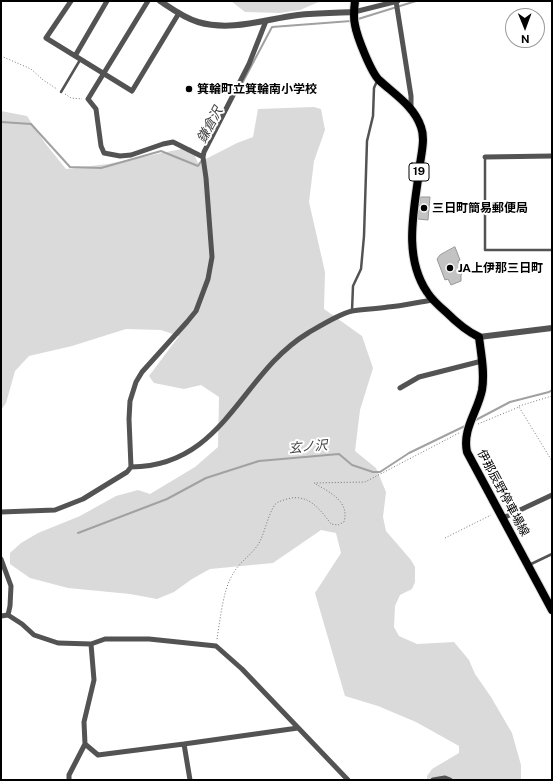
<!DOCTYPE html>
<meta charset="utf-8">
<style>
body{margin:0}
#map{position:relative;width:553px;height:781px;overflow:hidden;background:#fff;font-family:"Public Sans",sans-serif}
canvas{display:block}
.frame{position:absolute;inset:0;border:2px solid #000;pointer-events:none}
.north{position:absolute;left:505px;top:8px;width:40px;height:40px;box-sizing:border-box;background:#fff;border:1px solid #999;border-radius:50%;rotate:179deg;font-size:11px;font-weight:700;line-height:16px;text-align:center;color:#000}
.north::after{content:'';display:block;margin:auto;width:14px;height:18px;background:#000;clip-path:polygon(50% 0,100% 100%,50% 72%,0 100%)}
</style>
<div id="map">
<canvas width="553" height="781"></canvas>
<div class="frame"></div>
<div class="north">N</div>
</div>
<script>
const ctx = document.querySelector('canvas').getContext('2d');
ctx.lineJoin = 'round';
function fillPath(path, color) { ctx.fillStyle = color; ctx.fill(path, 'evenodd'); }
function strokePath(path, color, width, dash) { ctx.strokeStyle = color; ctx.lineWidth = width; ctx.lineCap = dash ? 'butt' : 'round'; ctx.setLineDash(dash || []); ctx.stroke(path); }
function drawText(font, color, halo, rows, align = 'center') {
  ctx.font = font + ' "Public Sans","Noto Sans JP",sans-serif'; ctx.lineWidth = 4; ctx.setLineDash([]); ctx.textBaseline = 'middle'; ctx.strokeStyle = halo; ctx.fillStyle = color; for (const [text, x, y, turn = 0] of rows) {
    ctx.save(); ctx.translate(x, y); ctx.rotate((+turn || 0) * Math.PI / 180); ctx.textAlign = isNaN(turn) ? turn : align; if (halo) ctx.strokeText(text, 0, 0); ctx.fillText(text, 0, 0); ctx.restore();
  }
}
const green = new Path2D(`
 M231 1H321L300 10 280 13 245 12Z
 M314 107 321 109 325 130 314 161 309 202 325 272 324 309 362 336 373 368 360 410 355 451 376 468 386 492 383 517 386 531 411 560 415 567V582L412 589 400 595 395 606 394 627 399 636 417 644 454 642 469 660 475 674 491 697 512 733 521 765V780H427V776L432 769 459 753V746L416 722 378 706 345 696 315 593 341 553 336 533 321 530 273 563 210 569 192 579 174 592 157 599 130 594 68 588 30 578 10 564V553L21 543 38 533 80 516 116 496 138 490 150 494 195 467 218 447 219 397 201 385 184 389 154 383 149 376 179 336 161 330 126 329 72 346 29 356 15 371 6 403 1 410V111L27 116 45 143 66 169 108 164 191 147 198 163 237 143 253 137 258 109Z`);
const stream = new Path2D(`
 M355 20 416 1
 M237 93 272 27 351 21
 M1 122 31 124 70 167 101 168 161 151 198 166 202 160
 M472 422 510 402 549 392 552 390
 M78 533 167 499 206 478 259 461 339 454 352 465 373 472H380L409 453 467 425`);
const building = new Path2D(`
 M421 197H430L428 220 418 219Z
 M455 247 460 260 458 261 462 274 461 275V281L451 285 448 279 445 280 437 259 440 255Z`);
const path = new Path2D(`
 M1 56 31 69 43 80 57 89
 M65 94 71 98 82 99
 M519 406 552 396
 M478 424 519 407 552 461
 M445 538 491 515
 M217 639C220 621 223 589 233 574 239 562 252 555 259 543 265 532 267 518 274 506 277 501 282 501 287 499 308 493 320 509 331 524L338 525 344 522C350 501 329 492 314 483L365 482 459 433`);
const service = new Path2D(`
 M61 92 80 60
 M485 157V250H552
 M352 311 353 286 361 269 364 236 367 141 373 116 374 88 377 81
 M529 565 552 554`);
const minor = new Path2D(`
 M71 1 46 38 132 91 179 13
 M148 1 88 99 96 109 101 146 104 153 120 156 131 155 163 144 173 142 203 157
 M396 1 411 96V109
 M354 12 398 1
 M75 56 107 1
 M485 157 552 156
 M400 388 419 377 482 361
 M131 467C225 466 240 374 308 333 320 326 339 314 352 311 363 309 376 309 388 307 403 306 418 302 433 300
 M1 512 55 510 83 499 127 472 131 467 129 419 130 401 136 382 142 372 187 322 196 311 208 279 212 257 206 178 203 157 204 152 249 64 266 21
 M503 518 552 495
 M1 559 11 586 10 606 8 615
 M1 616 8 615 22 624 34 635 58 643 91 644 105 639H149L216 646 242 669 348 780
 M85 744 98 755 184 744 298 728
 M184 744 190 780
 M69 780V775L85 744 84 722 94 680 91 644
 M433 780 445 778 450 780`);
const tertiary = new Path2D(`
 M160 1C172 9 184 18 198 22 232 32 265 19 298 15 317 13 336 13 354 12
 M479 337 552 328`);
const primary = new Path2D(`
 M355 1C354 9 353 17 355 25 357 37 371 72 379 80 394 94 414 106 421 127 426 140 420 158 419 172 414 211 403 256 427 292 432 300 439 306 446 312 456 322 466 331 479 337 481 354 485 372 482 390 478 411 462 429 467 452L552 610`);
const markers = [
 [189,89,4,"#000"],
 [424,208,4,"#000"],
 [450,268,4,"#000"]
];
const shields = [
 [419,172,20]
];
const shieldNames = [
 ["19",419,172]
];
const poiNames = [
 ["箕輪町立箕輪南小学校",197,89],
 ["三日町簡易郵便局",432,208],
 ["JA上伊那三日町",458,268]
];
const streetNames = [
 ["伊那辰野停車場線",503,493,62]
];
const waterNames = [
 ["鎌倉沢",210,125,-62],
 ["玄ノ沢",308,447,-5]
];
fillPath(green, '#dadada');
strokePath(stream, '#a1a1a1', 2);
fillPath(building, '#c3c3c3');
strokePath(building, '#979797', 1);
strokePath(primary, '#dbdbdb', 10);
strokePath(path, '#757575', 1, [1, 2]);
strokePath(service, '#535353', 2.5);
strokePath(minor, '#535353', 5);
strokePath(tertiary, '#535353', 6);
strokePath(primary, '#000', 8);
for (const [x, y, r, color] of markers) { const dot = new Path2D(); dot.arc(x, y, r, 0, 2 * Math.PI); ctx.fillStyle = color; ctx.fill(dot); strokePath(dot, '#fff', 1.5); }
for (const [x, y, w] of shields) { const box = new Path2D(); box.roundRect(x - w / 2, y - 9, w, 18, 3); ctx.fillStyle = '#fff'; ctx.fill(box); strokePath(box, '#000', 1); }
drawText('bold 11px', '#000', null, shieldNames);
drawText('bold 12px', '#000', '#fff', poiNames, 'left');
drawText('12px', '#000', '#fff', streetNames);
drawText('italic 13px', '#424242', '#fff', waterNames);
</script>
